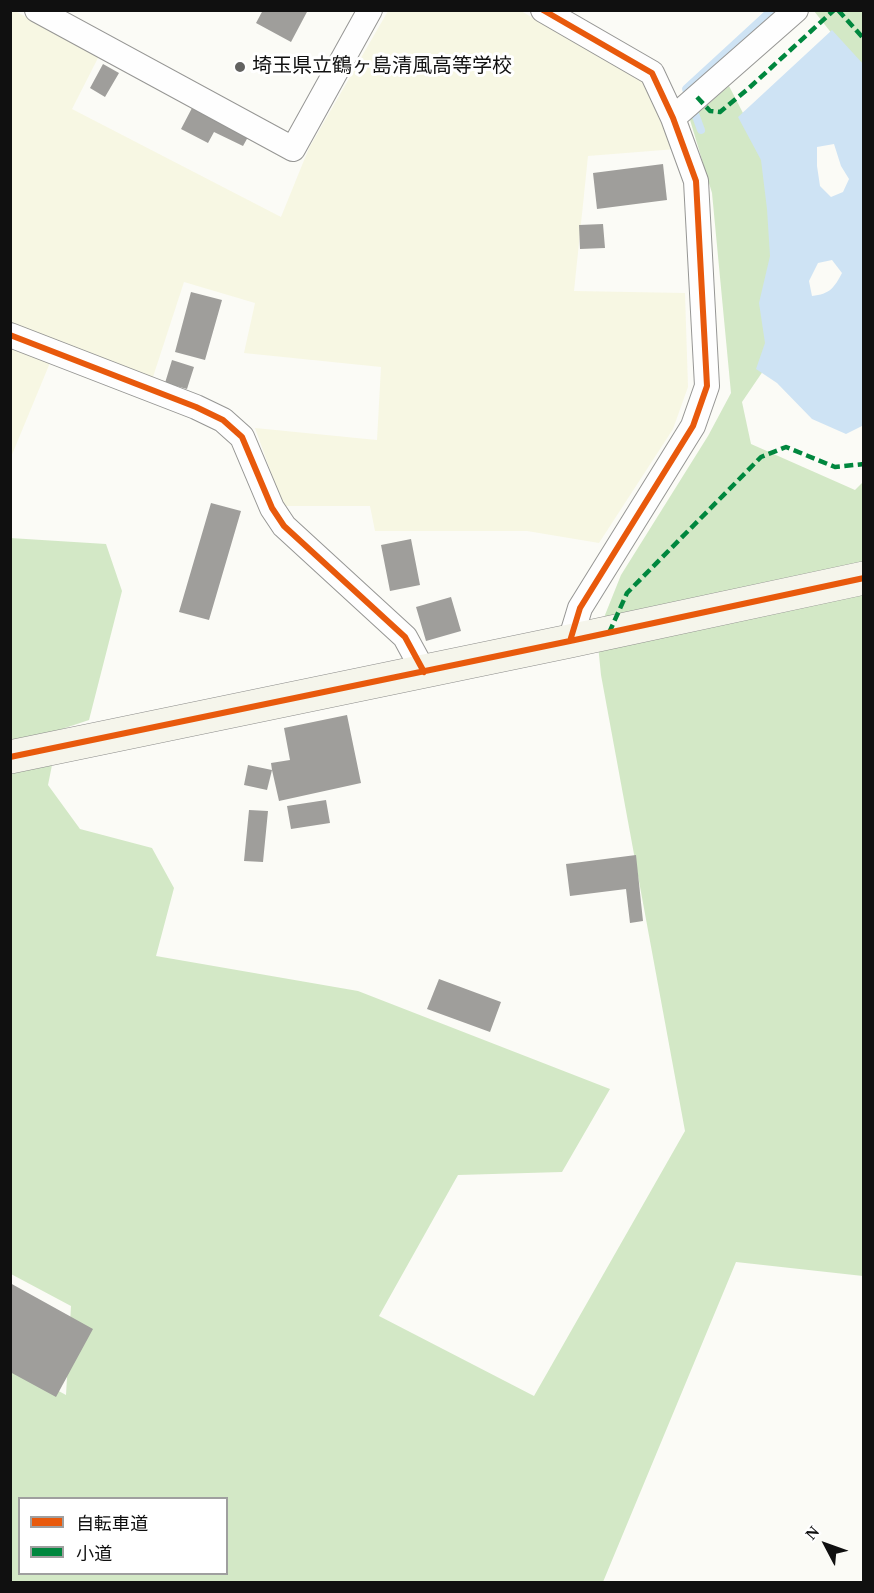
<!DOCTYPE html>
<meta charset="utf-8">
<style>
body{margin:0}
#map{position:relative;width:874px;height:1593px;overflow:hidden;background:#fbfbf6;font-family:"Times New Roman","Noto Sans JP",serif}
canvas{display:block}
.frame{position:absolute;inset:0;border:12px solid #101010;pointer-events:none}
.legend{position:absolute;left:18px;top:1497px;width:210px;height:78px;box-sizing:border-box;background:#fff;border:2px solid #9f9f9f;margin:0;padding:8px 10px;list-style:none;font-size:18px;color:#101010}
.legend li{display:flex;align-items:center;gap:12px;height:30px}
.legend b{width:30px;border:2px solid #9f9f9f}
.north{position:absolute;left:796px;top:1515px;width:60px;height:60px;-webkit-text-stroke:4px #fff;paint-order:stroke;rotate:311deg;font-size:16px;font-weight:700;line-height:24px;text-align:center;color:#101010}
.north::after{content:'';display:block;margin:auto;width:21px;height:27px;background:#101010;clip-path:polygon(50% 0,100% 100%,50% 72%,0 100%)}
</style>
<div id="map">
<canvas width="874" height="1593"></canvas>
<div class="frame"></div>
<ul class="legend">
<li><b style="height:8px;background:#e8590c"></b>自転車道</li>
<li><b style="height:8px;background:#00873e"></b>小道</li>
</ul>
<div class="north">N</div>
</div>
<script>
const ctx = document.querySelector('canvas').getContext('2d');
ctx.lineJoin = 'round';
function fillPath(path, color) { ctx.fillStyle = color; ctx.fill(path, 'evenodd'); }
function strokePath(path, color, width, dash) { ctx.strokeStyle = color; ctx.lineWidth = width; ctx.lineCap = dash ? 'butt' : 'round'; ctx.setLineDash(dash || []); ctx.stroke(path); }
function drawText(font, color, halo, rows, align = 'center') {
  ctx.font = font + ' "Times New Roman","Noto Sans JP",serif'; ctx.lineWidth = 6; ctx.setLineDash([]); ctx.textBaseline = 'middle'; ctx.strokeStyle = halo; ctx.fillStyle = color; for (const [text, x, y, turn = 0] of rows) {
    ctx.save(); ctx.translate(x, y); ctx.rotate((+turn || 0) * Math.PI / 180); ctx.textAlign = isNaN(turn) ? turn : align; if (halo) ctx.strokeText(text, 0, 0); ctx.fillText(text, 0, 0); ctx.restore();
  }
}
const farmland = new Path2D(`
 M11 11H15L99 56 72 109 281 217 309 148 388 11H521L642 81 676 149 588 156 574 291 685 293 688 387 673 429 599 543 527 531H375L370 506H283L255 428 377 440 381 367 244 353 255 303 184 282 152 380 59 341 11 457Z`);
const forest = new Path2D(`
 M814 11H863V73Z
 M729 86 773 171 776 352 742 402 751 444 855 490 863 482V1276L736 1262 603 1582H11V1365L66 1395 71 1306 11 1274 10 538 106 544 122 591 89 720 59 730 48 785 80 829 152 848 174 888 156 956 358 991 610 1089 562 1172 458 1175 379 1316 534 1396 685 1131 601 675 597 635 621 575 708 436 731 393 712 193 690 120ZM20 1498H226V1574H20Z`);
const water = new Path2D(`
 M832 30 864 65V425L846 434 812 419 777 383 756 369 765 343 759 303 770 256 767 209 761 160 738 117ZM834 144 841 166 849 179 843 192 831 197 820 186 817 166V147ZM832 260 842 273C834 288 830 294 812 296L809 281 818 263Z`);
const stream = new Path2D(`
 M701 130 686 89 772 10`);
const building = new Path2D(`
 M263 10H308L291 42 256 23Z
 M103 64 119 73 105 97 90 88Z
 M192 108 248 137 243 146 214 132 208 143 181 129Z
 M663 164 667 200 597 209 593 173Z
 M603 224 605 248 580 249 579 225Z
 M191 292 222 300 205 360 175 352Z
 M172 360 194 367 187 389 165 383Z
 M211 503 241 511 209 620 179 612Z
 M411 539 420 585 390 591 381 545Z
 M451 597 461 631 426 641 416 607Z
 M347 715 361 783 279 801 272 770 267 790 244 785 248 765 272 770 271 763 290 760 284 728Z
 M326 800 330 823 291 829 287 806Z
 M249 810 268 811 263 862 244 861Z
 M636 855 643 921 630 923 626 889 570 896 566 864Z
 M439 979 501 1002 490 1032 427 1009Z
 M10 1283 93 1329 56 1397 10 1372Z`);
const street = new Path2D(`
 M37 10 293 149 370 10
 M543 10 652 73 673 118 696 181 707 386 693 426 580 608 570 641
 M673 118 796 10
 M10 335 196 407 223 420 242 437 272 508 284 526 405 637 424 672`);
const secondary = new Path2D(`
 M10 757 570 641 864 578`);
const quiet = new Path2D(`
 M838 10 864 39
 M697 97 710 111 720 112 749 88 834 10
 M609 633 627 593 761 457 786 447 835 467 864 464`);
const cycleway = new Path2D(`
 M543 10 652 73 673 118 696 181 707 386 693 426 580 608 570 641
 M10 335 196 407 223 420 242 437 272 508 284 526 405 637 424 672
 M10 757 570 641 864 578`);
const markers = [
 [240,67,6,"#626260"]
];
const poiNames = [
 ["埼玉県立鶴ヶ島清風高等学校",252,67]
];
fillPath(farmland, '#f7f7e3');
fillPath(forest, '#d3e8c6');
fillPath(water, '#cee3f4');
strokePath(stream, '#cee3f4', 8);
fillPath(building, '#9f9e9b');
strokePath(street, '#969694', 26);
strokePath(secondary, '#8c8c8a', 34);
strokePath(street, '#fefefe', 24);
strokePath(secondary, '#f5f5eb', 33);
strokePath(quiet, '#00873e', 4.5, [9, 4.5]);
strokePath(cycleway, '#e8590c', 6);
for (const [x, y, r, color] of markers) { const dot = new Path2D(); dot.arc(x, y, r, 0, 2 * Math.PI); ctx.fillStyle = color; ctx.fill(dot); strokePath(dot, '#fff', 2); }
drawText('20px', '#101010', '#fff', poiNames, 'left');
</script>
